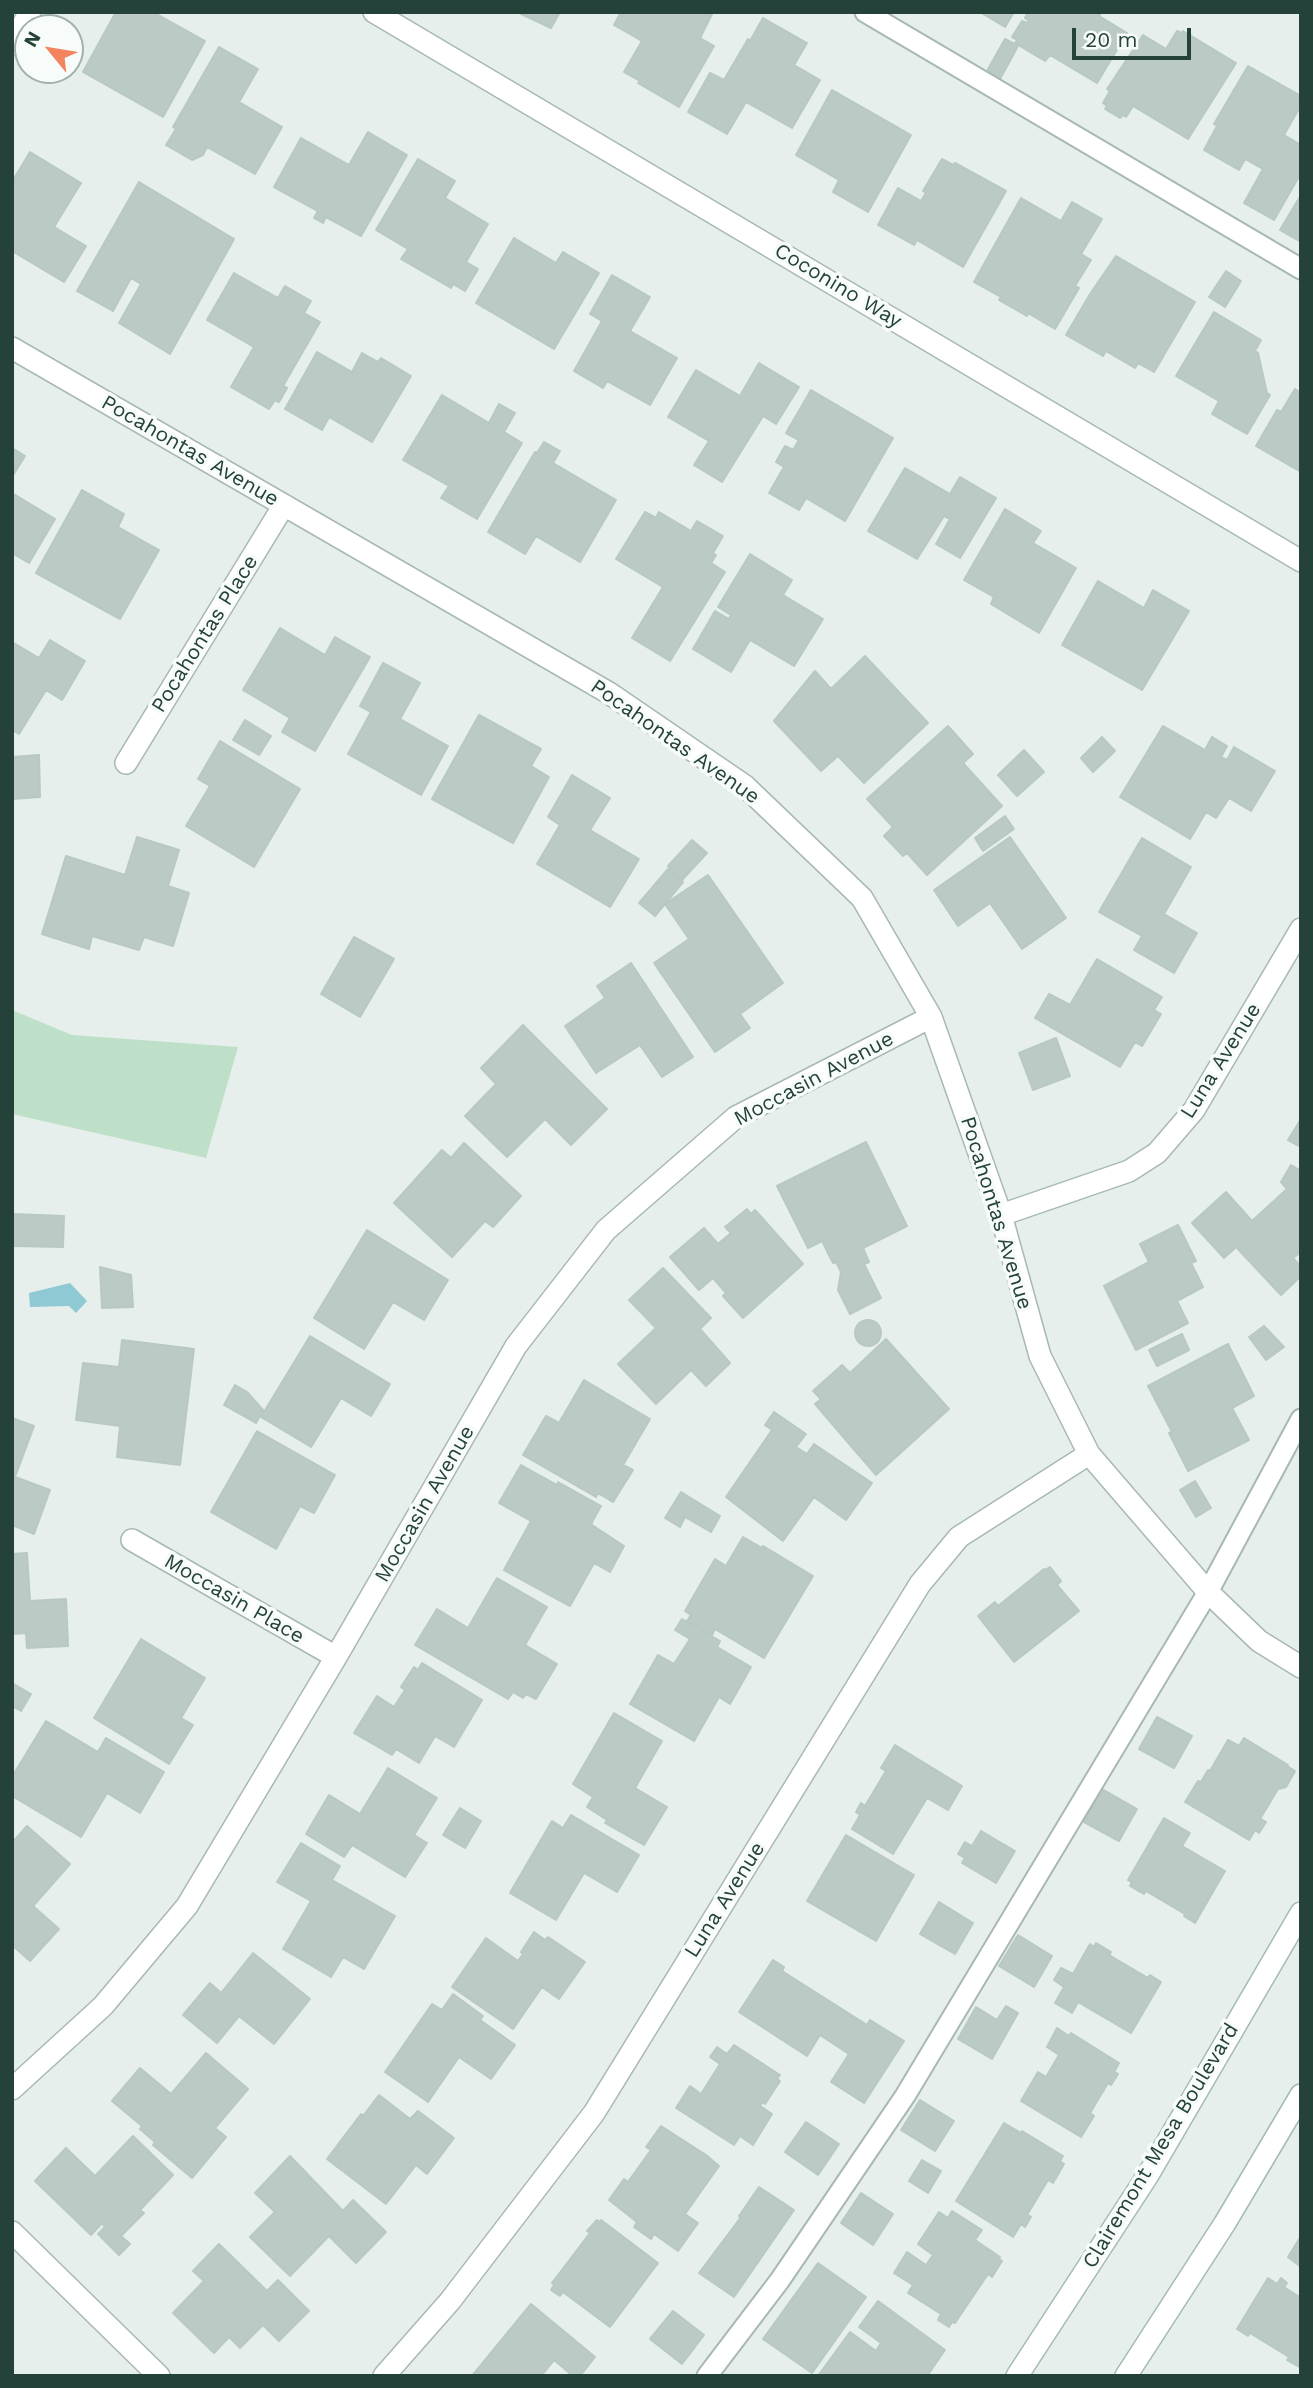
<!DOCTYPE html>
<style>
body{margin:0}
#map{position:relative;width:1313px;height:2388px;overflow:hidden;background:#e6efeb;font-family:"Work Sans",sans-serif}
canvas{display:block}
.frame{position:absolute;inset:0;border:14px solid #24423a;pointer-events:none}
.north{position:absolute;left:14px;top:14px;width:70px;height:70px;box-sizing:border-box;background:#f7fbf9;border:2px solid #a3b1ad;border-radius:50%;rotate:300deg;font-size:19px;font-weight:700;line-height:28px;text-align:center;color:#24423a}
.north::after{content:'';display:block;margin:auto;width:24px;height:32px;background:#f4845f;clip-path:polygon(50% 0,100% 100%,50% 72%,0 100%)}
.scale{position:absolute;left:1072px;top:28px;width:119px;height:32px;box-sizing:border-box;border:4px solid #24423a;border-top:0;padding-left:9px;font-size:21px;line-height:24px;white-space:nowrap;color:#24423a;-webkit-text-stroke:5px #f7fbf9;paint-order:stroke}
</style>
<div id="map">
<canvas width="1313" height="2388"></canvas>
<div class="frame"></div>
<div class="north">N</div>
<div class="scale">20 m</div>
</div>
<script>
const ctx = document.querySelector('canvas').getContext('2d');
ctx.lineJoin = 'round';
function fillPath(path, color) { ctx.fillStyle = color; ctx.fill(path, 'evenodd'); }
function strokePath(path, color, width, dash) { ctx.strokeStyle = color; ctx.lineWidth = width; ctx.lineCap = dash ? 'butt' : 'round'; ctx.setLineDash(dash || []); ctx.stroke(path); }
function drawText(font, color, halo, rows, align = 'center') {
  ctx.font = font + ' "Work Sans",sans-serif'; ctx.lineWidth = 7; ctx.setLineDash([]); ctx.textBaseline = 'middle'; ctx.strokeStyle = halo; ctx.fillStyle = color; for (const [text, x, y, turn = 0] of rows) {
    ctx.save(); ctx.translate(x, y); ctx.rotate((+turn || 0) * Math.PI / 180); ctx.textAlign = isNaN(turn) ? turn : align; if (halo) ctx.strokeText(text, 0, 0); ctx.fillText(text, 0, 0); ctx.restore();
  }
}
const green = new Path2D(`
 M12 1010 72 1035 238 1047 206 1158 12 1114Z`);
const water = new Path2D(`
 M70 1283 87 1301 76 1313 69 1306 30 1307 29 1293Z`);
const building = new Path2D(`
 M116 12H153L205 41 163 117 83 72Z
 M517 12H560L551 28Z
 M621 12H713L700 38 714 46 679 107 638 83 640 81 624 72 642 41 614 25Z
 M980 12H1014L1005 27Z
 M1028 12H1102L1099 16 1127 33 1097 83 1050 55 1045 61 1015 43 1017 40 1012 37 1022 21 1027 23 1029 20 1025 18Z
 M763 18 807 43 794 65 820 80 792 128 746 102 727 134 688 112 710 73 724 80 748 39 750 41Z
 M1177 31 1182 33 1183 31 1236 63 1188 139 1133 106 1126 117 1123 115 1120 118 1105 109 1107 106 1103 103 1110 91 1107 89 1143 35 1166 49Z
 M1005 39 1018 46 1000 79 987 71Z
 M219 47 258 69 239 102 282 127 255 174 207 147 203 155 192 160 166 145 176 129 173 127Z
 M1248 66 1301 96V105L1284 135 1301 145V173L1274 220 1244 203 1263 169 1245 159 1239 170 1204 150 1217 126 1214 124Z
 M832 90 911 135 868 212 833 192 839 180 796 155Z
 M368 132 407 155 361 236 326 217 323 223 314 218 318 211 274 187 301 138 349 165Z
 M30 152 81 183 54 227 86 246 64 282 12 251V182Z
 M418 159 455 181 445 198 488 224 466 262 478 269 465 291 453 284 451 288 401 259 408 249 376 230Z
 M942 159 953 165 955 163 1006 191 963 267 917 240 914 245 878 225 898 188 921 201 926 193 923 191Z
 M139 182 234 239 170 354 119 323 141 284 131 278 113 311 77 291Z
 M1301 195V242L1280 230Z
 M1021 198 1061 221 1072 202 1102 219 1081 254 1091 260 1075 286 1079 288 1055 329 1028 313 1027 316 999 300 1001 297 974 282Z
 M514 238 556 263 563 252 599 273 554 349 476 303Z
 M1116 256 1195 302 1154 372 1138 363 1135 368 1106 351 1103 356 1066 335 1090 294Z
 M1226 271 1241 281 1225 307 1209 297Z
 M234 273 278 298 285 286 311 301 304 313 320 322 283 386 287 388 279 402 275 400 269 409 231 387 254 347 207 320Z
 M612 275 650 297 630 331 677 358 650 405 607 381 603 388 574 371 602 321 590 314Z
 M1214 312 1261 340 1255 351 1258 353 1267 393 1270 395 1247 434 1212 414 1219 401 1176 376Z
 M317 352 352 372 362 353 378 362 381 358 411 376 372 442 329 417 322 430 285 409Z
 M759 363 799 387 776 424 763 416 722 482 694 465 709 441 668 417 696 370 740 396Z
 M1295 389 1301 393V472L1256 446 1277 410 1281 412Z
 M811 390 893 438 845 521 806 498 799 510 769 493 784 467 776 462 785 446 793 450 799 440 786 433Z
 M442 395 489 423 499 404 515 413 504 432 522 443 477 519 441 498 449 486 403 460Z
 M544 442 560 451 553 463 616 500 580 562 536 536 525 554 488 532 535 452 537 453Z
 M12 448 25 456 12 477Z
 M905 468 950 494 960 477 996 498 960 558 936 544 950 519 944 516 917 559 868 531Z
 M82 490 124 514 118 527 159 550 120 619 36 573Z
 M12 493 55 519 29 563 12 553Z
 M1005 509 1041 531 1033 543 1076 568 1039 633 991 604 994 597 964 580Z
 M645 512 656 518 659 512 691 531 697 521 723 536 713 553 716 555 711 563 725 572 670 661 632 638 663 587 616 559Z
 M750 554 792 580 783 595 823 619 794 666 750 640 731 672 693 649 715 611 729 619 731 615 718 607Z
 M1098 581 1144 608 1153 590 1189 611 1142 690 1062 645Z
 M280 628 325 655 335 637 370 657 315 751 282 732 290 718 243 690Z
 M50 640 85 661 62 700 46 690 19 734 12 730V642L39 658Z
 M865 656 928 723 864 783 838 756 821 771 774 721 815 671 831 689Z
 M383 663 420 683 400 719 448 746 421 795 348 754 371 712 360 706Z
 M479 715 541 749 531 766 549 777 513 843 432 799Z
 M245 720 271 736 259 755 233 740Z
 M948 726 973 754 963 763 1002 806 927 875 907 853 903 856 884 836 893 827 867 799Z
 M1163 726 1205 750 1212 737 1227 746 1221 757 1227 760 1234 747 1275 771 1251 811 1229 798 1216 818 1206 812 1190 839 1120 797Z
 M1102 737 1115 751 1093 772 1081 758Z
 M220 741 300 789 254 867 186 826 210 786 198 779Z
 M1024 750 1044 772 1017 796 998 775Z
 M39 755 40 797 12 799V757Z
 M572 775 610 798 590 830 639 859 610 907 537 864 560 825 548 817Z
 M1005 816 1014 829 983 851 975 838Z
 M137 837 179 850 168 886 189 893 173 946 144 937 139 950 92 936 89 949 42 934 66 856 125 875Z
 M1010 837 1066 918 1022 949 990 903 958 926 934 890Z
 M1142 838 1191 867 1164 914 1197 933 1174 973 1134 950 1142 936 1099 912Z
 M692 840 707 853 682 880 668 866Z
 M668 869 683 882 655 916 639 903Z
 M708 875 783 983 740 1014 750 1028 715 1052 654 963 689 939 665 904Z
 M354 937 394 959 360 1017 321 994Z
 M1097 959 1162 997 1154 1010 1161 1014 1142 1046 1135 1042 1120 1067 1035 1018 1049 994 1070 1005Z
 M631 963 693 1057 662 1077 640 1045 596 1073 565 1026 605 998 597 986Z
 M523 1025 607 1109 571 1145 545 1119 507 1157 465 1116 496 1084 481 1068Z
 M1056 1038 1070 1076 1033 1090 1019 1053Z
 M1301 1119V1147L1288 1140Z
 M866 1142 907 1226 863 1248 869 1262 864 1264 881 1298 850 1314 838 1290 841 1272 836 1262 833 1263 822 1241 808 1248 777 1186Z
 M464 1143 521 1196 493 1227 485 1221 452 1257 394 1203 442 1150 451 1158Z
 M1291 1165 1301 1171V1252L1293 1258 1301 1267V1276L1281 1295 1236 1247 1224 1258 1192 1223 1226 1192 1252 1221 1287 1189 1281 1182Z
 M747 1209 751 1214 755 1210 803 1264 743 1318 723 1296 726 1293 713 1278 699 1290 670 1257 704 1228 718 1244 731 1233 725 1227Z
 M12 1214 64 1216 63 1247 12 1246Z
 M1178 1225 1196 1261 1191 1263 1203 1287 1177 1301 1188 1323 1136 1350 1104 1286 1149 1262 1140 1244Z
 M367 1230 448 1280 424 1320 393 1302 364 1349 314 1318Z
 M100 1267 131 1275 133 1307 102 1308Z
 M663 1268 711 1318 700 1329 730 1363 706 1386 691 1370 656 1404 618 1364 656 1328 629 1300Z
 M855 1333a13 13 0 1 1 26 0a13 13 0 1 1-26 0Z
 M1264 1326 1284 1347 1266 1360 1249 1337Z
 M1182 1334 1189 1350 1157 1366 1149 1350Z
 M310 1336 390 1384 371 1416 341 1398 311 1447 261 1417Z
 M886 1339 949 1409 876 1475 815 1404 821 1399 813 1391 842 1365 850 1373Z
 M122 1340 194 1349 180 1465 117 1457 120 1426 76 1420 83 1363 119 1367Z
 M1228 1344 1254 1396 1232 1408 1249 1440 1188 1471 1169 1433 1172 1432 1148 1386Z
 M584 1380 650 1419 623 1465 633 1470 613 1502 598 1493 596 1497 523 1455 546 1416 559 1423Z
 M235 1385 247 1392 263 1410 256 1423 224 1405Z
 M774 1412 806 1434 796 1447 807 1454 814 1444 872 1483 846 1520 814 1497 783 1541 726 1497 772 1430 765 1425Z
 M12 1418 34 1426 15 1477 50 1490 34 1534 12 1525Z
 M257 1431 335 1475 314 1513 300 1506 276 1549 211 1512Z
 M521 1465 557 1485 558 1482 601 1506 592 1522V1525L624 1546 610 1572 594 1563 570 1606 504 1570 531 1521 499 1503Z
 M1195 1481 1211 1508 1196 1517 1180 1490Z
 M681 1492 720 1516 711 1532 685 1517 680 1527 665 1518Z
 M743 1537 762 1548 763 1546 813 1576 764 1658 715 1629 712 1635 687 1621 691 1615 685 1611 715 1559 726 1566Z
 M27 1553 30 1601 66 1599 68 1646 27 1648 26 1633 12 1634V1554Z
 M1050 1567 1061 1581 1057 1585 1079 1611 1014 1662 978 1616 995 1602 998 1606 1044 1569 1045 1570Z
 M497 1578 547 1607 525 1645 557 1664 536 1699 526 1694 523 1698 513 1692 508 1699 415 1645 437 1609 468 1628Z
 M682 1619 720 1641 717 1647 751 1667 730 1704 719 1697 694 1741 630 1704 658 1655 674 1664 690 1639 675 1630Z
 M141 1639 205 1678 181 1718 193 1725 169 1764 94 1718Z
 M422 1663 482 1700 454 1747 435 1736 419 1763 396 1749 392 1755 354 1733 377 1696 394 1707 405 1690 401 1687 414 1667 418 1670Z
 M12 1683 31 1694 21 1711 12 1706Z
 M614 1713 662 1741 635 1788 667 1807 644 1845 605 1823 607 1820 587 1807 593 1797 573 1784Z
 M1157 1717 1192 1736 1174 1768 1139 1749Z
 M46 1721 98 1752 106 1738 164 1772 140 1813 107 1793 81 1837 12 1796V1777Z
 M1244 1738 1288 1765 1287 1766 1295 1771 1286 1787 1278 1789 1260 1819 1266 1822 1259 1833 1255 1830 1249 1840 1185 1802 1198 1781 1201 1782 1208 1770 1210 1771 1228 1740 1239 1746Z
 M895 1745 962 1786 948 1810 927 1798 893 1854 852 1829 860 1815 856 1812 861 1803 865 1806 886 1771 881 1768Z
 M388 1768 437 1798 414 1835 427 1843 405 1877 352 1845 344 1857 306 1834 329 1795 360 1814Z
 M1102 1789 1137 1809 1119 1841 1084 1822Z
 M460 1808 481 1821 465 1848 443 1835Z
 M571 1815 639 1855 617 1892 584 1873 556 1920 510 1893 552 1821 563 1828Z
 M1164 1818 1190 1833 1182 1846 1225 1871 1195 1923 1184 1916 1185 1914 1146 1891 1144 1894 1130 1886 1132 1882 1128 1880Z
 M27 1826 70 1864 33 1906 59 1929 30 1961 12 1945V1843Z
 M981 1831 1015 1851 996 1883 962 1863 965 1858 958 1854 965 1842 972 1846Z
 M846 1835 914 1875 876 1941 807 1901Z
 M301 1843 340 1866 332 1880 395 1916 364 1969 343 1957 331 1977 283 1949 311 1901 277 1882Z
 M939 1902 973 1923 955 1954 920 1934Z
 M534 1932 545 1940 548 1937 585 1962 559 1999 542 1987 513 2029 452 1987 486 1938 518 1961 523 1954 521 1952Z
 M1018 1935 1052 1956 1034 1987 999 1966Z
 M1096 1943 1111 1952 1109 1955 1148 1978 1150 1975 1161 1982 1131 2033 1078 2002 1072 2013 1055 2003 1064 1987 1054 1980 1061 1968 1073 1974 1090 1944 1094 1947Z
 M253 1953 310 1999 274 2044 239 2016 217 2043 183 2015 210 1983 221 1993Z
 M773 1960 784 1967 782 1971 867 2025 870 2020 904 2041 864 2103 831 2082 849 2054 820 2035 807 2056 739 2012Z
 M453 1994 483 2016 480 2020 515 2045 491 2079 459 2057 428 2102 385 2072 432 2004 442 2010Z
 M1006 2006 1018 2013 992 2059 958 2039 976 2007 997 2020Z
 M1057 2028 1069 2036 1071 2033 1119 2063 1114 2072 1118 2074 1111 2085 1108 2083 1090 2113 1094 2116 1081 2137 1021 2101 1038 2072 1046 2077 1059 2055 1047 2047Z
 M734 2045 780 2075 777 2079 780 2081 765 2104 762 2102 760 2106 772 2114 753 2145 740 2136 734 2145 676 2108 690 2086 701 2094 720 2064 710 2057 717 2047 727 2054Z
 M206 2053 248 2089 215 2128 226 2137 192 2178 153 2145 155 2142 140 2129 142 2126 112 2101 140 2068 171 2094Z
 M379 2095 410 2119 418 2111 454 2138 427 2174 416 2165 386 2204 327 2159 361 2114 363 2116Z
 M920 2100 954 2121 935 2151 901 2130Z
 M806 2122 839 2144 818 2175 785 2152Z
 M1004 2123 1021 2133 1022 2131 1063 2156 1060 2161 1064 2164 1053 2183 1048 2180 1027 2215 1031 2217 1025 2227 1021 2224 1013 2237 956 2201Z
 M661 2126 706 2155 719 2166 685 2214 698 2223 678 2251 654 2234 651 2239 634 2227 637 2222 609 2200 624 2179 628 2182 651 2150 646 2147Z
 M133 2136 173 2175 140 2210 144 2213 121 2236 130 2244 119 2255 98 2234 105 2227 102 2223 91 2235 35 2181 66 2148 95 2176Z
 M290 2156 343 2211 353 2200 386 2232 356 2263 329 2236 290 2276 250 2237 275 2212 255 2193Z
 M922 2160 941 2171 928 2193 909 2181Z
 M759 2187 794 2210 734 2297 699 2273 741 2217 739 2216Z
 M861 2193 893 2214 873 2245 841 2223Z
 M952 2211 982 2230 975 2240 1000 2257 999 2259 1002 2261 992 2277 988 2274 955 2323 952 2322 949 2327 938 2320 941 2314 908 2293 913 2285 894 2273 907 2252 926 2265 933 2255 918 2244 939 2212 948 2218Z
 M597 2220 600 2222 601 2220 658 2263 610 2327 563 2292 560 2296 551 2290 554 2285 552 2283 590 2233 587 2231Z
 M1301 2236V2267L1288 2257Z
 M219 2244 267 2291 278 2280 309 2311 279 2341 263 2325 240 2348 229 2337 214 2353 173 2313 204 2281 193 2271Z
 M818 2263 866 2297 812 2373 763 2339Z
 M1268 2278 1277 2284 1281 2278 1287 2283 1284 2287 1301 2298V2368L1287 2360 1289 2357 1250 2333 1248 2336 1237 2329Z
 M878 2301 945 2350 927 2376H818L850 2332 876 2351 881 2343 859 2327Z
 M531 2304 595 2357 580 2376H573L554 2360 541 2376H472Z
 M673 2311 704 2335 682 2364 650 2339Z`);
const lane = new Path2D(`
 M865 12 1301 269
 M707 2376 780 2280 905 2096 1208 1592 1301 1419`);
const street = new Path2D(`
 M374 12 1301 561
 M12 44 30 12
 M12 348 609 693 745 786 862 898 931 1017 1001 1215 1040 1356 1089 1454 1208 1592 1259 1641 1301 1667
 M126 763 284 505
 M1001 1215 1129 1171 1157 1153 1194 1110 1301 929
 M132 1540 336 1657
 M12 2089 103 2006 187 1906 336 1657 516 1346 606 1230 736 1117 931 1017
 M12 2232 159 2376
 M384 2376 450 2301 594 2113 920 1584 959 1537 1089 1454`);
const secondary = new Path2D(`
 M1017 2376 1148 2175 1301 1913
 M1126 2376 1225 2223 1301 2095`);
const streetNames = [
 ["Coconino Way",838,286,31],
 ["Pocahontas Avenue",190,451,30],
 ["Pocahontas Place",205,634,-58],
 ["Pocahontas Avenue",675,742,35],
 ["Luna Avenue",1221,1061,-58],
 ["Moccasin Avenue",814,1079,-28],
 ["Pocahontas Avenue",996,1213,73],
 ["Moccasin Avenue",425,1504,-60],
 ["Moccasin Place",234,1599,30],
 ["Luna Avenue",725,1900,-58],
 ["Clairemont Mesa Boulevard",1161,2146,-59]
];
fillPath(green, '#bfe0c8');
fillPath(water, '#8ec9d4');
fillPath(building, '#bbcac4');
strokePath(building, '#b8c9c2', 2);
strokePath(lane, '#a8b8b2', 23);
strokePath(street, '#a8b8b2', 24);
strokePath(secondary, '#a4bbb3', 24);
strokePath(lane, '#fff', 19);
strokePath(street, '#fff', 21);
strokePath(secondary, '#fff', 21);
drawText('21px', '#24423a', '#f7fbf9', streetNames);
</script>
